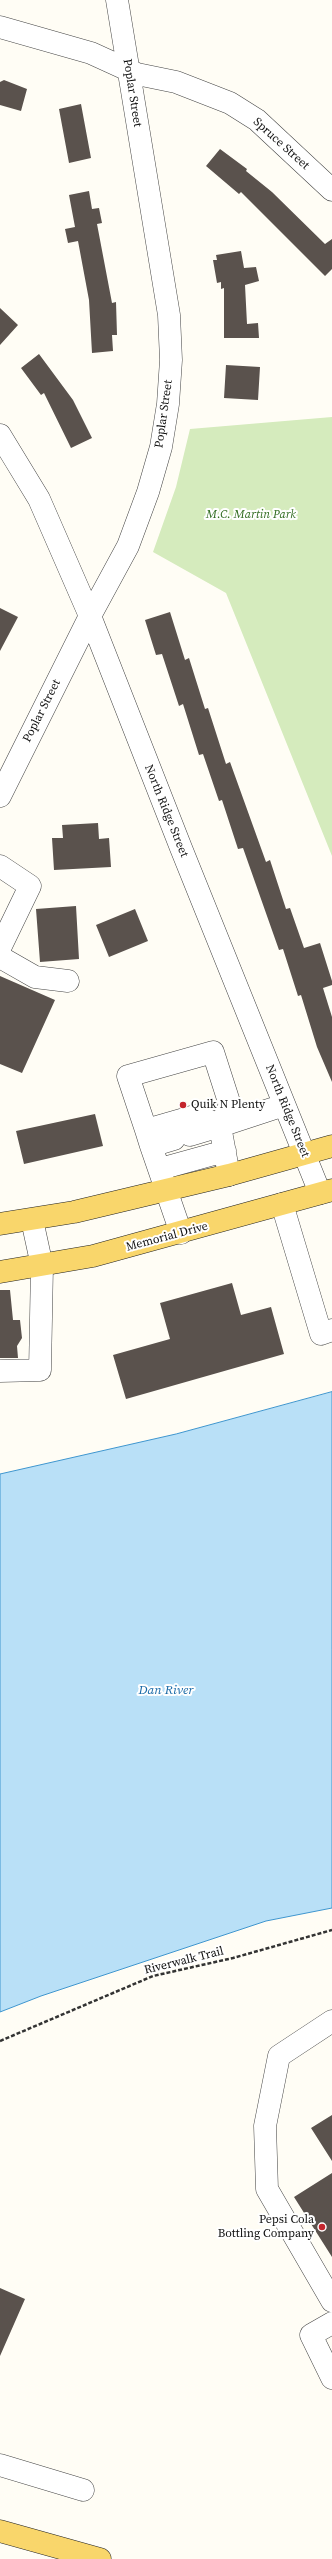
<!DOCTYPE html>
<style>
body{margin:0}
canvas{display:block;background:#fffdf5}
</style>
<canvas width="332" height="2559"></canvas>
<script>
const ctx = document.querySelector('canvas').getContext('2d');
ctx.lineJoin = 'round';
function fillPath(path, color) { ctx.fillStyle = color; ctx.fill(path, 'evenodd'); }
function strokePath(path, color, width, dash) { ctx.strokeStyle = color; ctx.lineWidth = width; ctx.lineCap = dash ? 'butt' : 'round'; ctx.setLineDash(dash || []); ctx.stroke(path); }
function drawText(font, color, halo, rows, align = 'center') {
  ctx.font = font + ' "Source Serif 4",serif'; ctx.lineWidth = 4; ctx.setLineDash([]); ctx.textBaseline = 'middle'; ctx.strokeStyle = halo; ctx.fillStyle = color; for (const [text, x, y, turn = 0] of rows) {
    ctx.save(); ctx.translate(x, y); ctx.rotate((+turn || 0) * Math.PI / 180); ctx.textAlign = isNaN(turn) ? turn : align; if (halo) ctx.strokeText(text, 0, 0); ctx.fillText(text, 0, 0); ctx.restore();
  }
}
const green = new Path2D(`
 M332 417V856L226 593 153 552 176 487 190 429Z`);
const water = new Path2D(`
 M332 1392V1908L266 1921 41 1996 0 2012V1474L176 1434Z`);
const building = new Path2D(`
 M4 80 27 89 21 111 0 105V82Z
 M81 104 91 158 69 163 59 109Z
 M220 149 247 169 246 171 272 192 325 244 332 239V269L325 276 241 192 239 194 206 166Z
 M89 191 92 209 99 208 102 223 97 224 112 303 116 302 117 335H112L113 351 92 353 89 300 78 241 68 243 65 229 75 227 69 195Z
 M241 251 244 268 256 267 259 281 245 285 247 324 258 323 259 338H224V288L221 289V282L217 283 213 260H217L216 255Z
 M0 308 18 325 0 345Z
 M39 354 73 400 92 438 71 448 44 393 41 395 21 368Z
 M226 365 260 367 258 400 224 398Z
 M0 608 18 617 0 651Z
 M170 612 185 660 189 658 205 709 208 708 226 764 230 762 266 862 270 860 286 909 290 908 304 948 320 943 332 981V985L323 988 332 1017V1082L317 1047 301 995 298 996 283 949 279 950 243 848 238 849 222 800 219 801 203 754 199 755 183 704 179 706 162 654 156 655 145 620Z
 M98 823 99 839 109 838 111 867 54 870 52 838H63L62 825Z
 M76 906 79 959 40 962 36 909Z
 M135 909 148 941 109 957 96 925Z
 M0 976 55 1000 22 1073 0 1064Z
 M95 1114 103 1146 24 1164 16 1131Z
 M232 1283 241 1315 271 1307 284 1354 126 1399 113 1355 170 1339 160 1303Z
 M0 1290H10L13 1320H20L22 1338 17 1346 18 1358H0Z
 M332 2115V2161L311 2128Z
 M332 2173V2257L294 2197Z
 M0 2288 25 2299 0 2356Z`);
const path = new Path2D(`
 M0 2041 153 1976 233 1958 332 1930`);
const minor = new Path2D(`
 M0 27 91 53 137 74 176 82 230 103 257 120 332 190
 M0 435 39 499 90 616 181 848 320 1193
 M0 796 90 616 128 546 148 492 161 447 168 404 171 360 169 315 117 0
 M0 866 30 886 0 948
 M0 957 35 977 68 981
 M146 1130 128 1076 213 1052 230 1105 220 1126
 M190 1135 220 1126 229 1175
 M174 1139 151 1146 181 1233
 M151 1146 146 1130 198 1115 220 1126 284 1105
 M160 1169 225 1151
 M282 1204 321 1334 332 1330
 M0 1371 40 1370 42 1266 32 1220
 M332 2021 279 2056 265 2126 267 2189 332 2301
 M332 2323 311 2335 332 2378
 M0 2465 83 2490`);
const major = new Path2D(`
 M0 1224 74 1212 229 1175 332 1146
 M0 1272 93 1256 332 1190
 M0 2531 100 2559`);
const markers = [
 [183,1105,4,"#c4262e"],
 [322,2227,4,"#c4262e"]
];
const streetNames = [
 ["Poplar Street",132,93,81],
 ["Spruce Street",281,144,42],
 ["Poplar Street",164,414,-82],
 ["Poplar Street",42,711,-63],
 ["North Ridge Street",166,811,68],
 ["North Ridge Street",287,1111,68],
 ["Memorial Drive",167,1237,-15],
 ["Riverwalk Trail",184,1961,-14]
];
const parkNames = [
 ["M.C. Martin Park",251,515]
];
const poiNames = [
 ["Quik N Plenty",191,1105],
 ["Pepsi Cola",314,2220,"right"],
 ["Bottling Company",314,2234,"right"]
];
const waterNames = [
 ["Dan River",166,1691]
];
fillPath(green, '#d5ebbd');
fillPath(water, '#b9e0f7');
strokePath(water, '#3f96cf', 1);
fillPath(building, '#5a524d');
strokePath(minor, '#444', 23);
strokePath(major, '#222', 23);
strokePath(path, '#333', 2.5, [4, 2]);
strokePath(minor, '#fff', 22);
strokePath(major, '#f9d66b', 22);
for (const [x, y, r, color] of markers) { const dot = new Path2D(); dot.arc(x, y, r, 0, 2 * Math.PI); ctx.fillStyle = color; ctx.fill(dot); strokePath(dot, '#fff', 1.5); }
drawText('12px', '#111', '#fff', streetNames);
drawText('italic 12px', '#2f6b1f', '#fff', parkNames);
drawText('12px', '#111', '#fff', poiNames, 'left');
drawText('italic 13px', '#1768a6', '#fff', waterNames);
</script>
